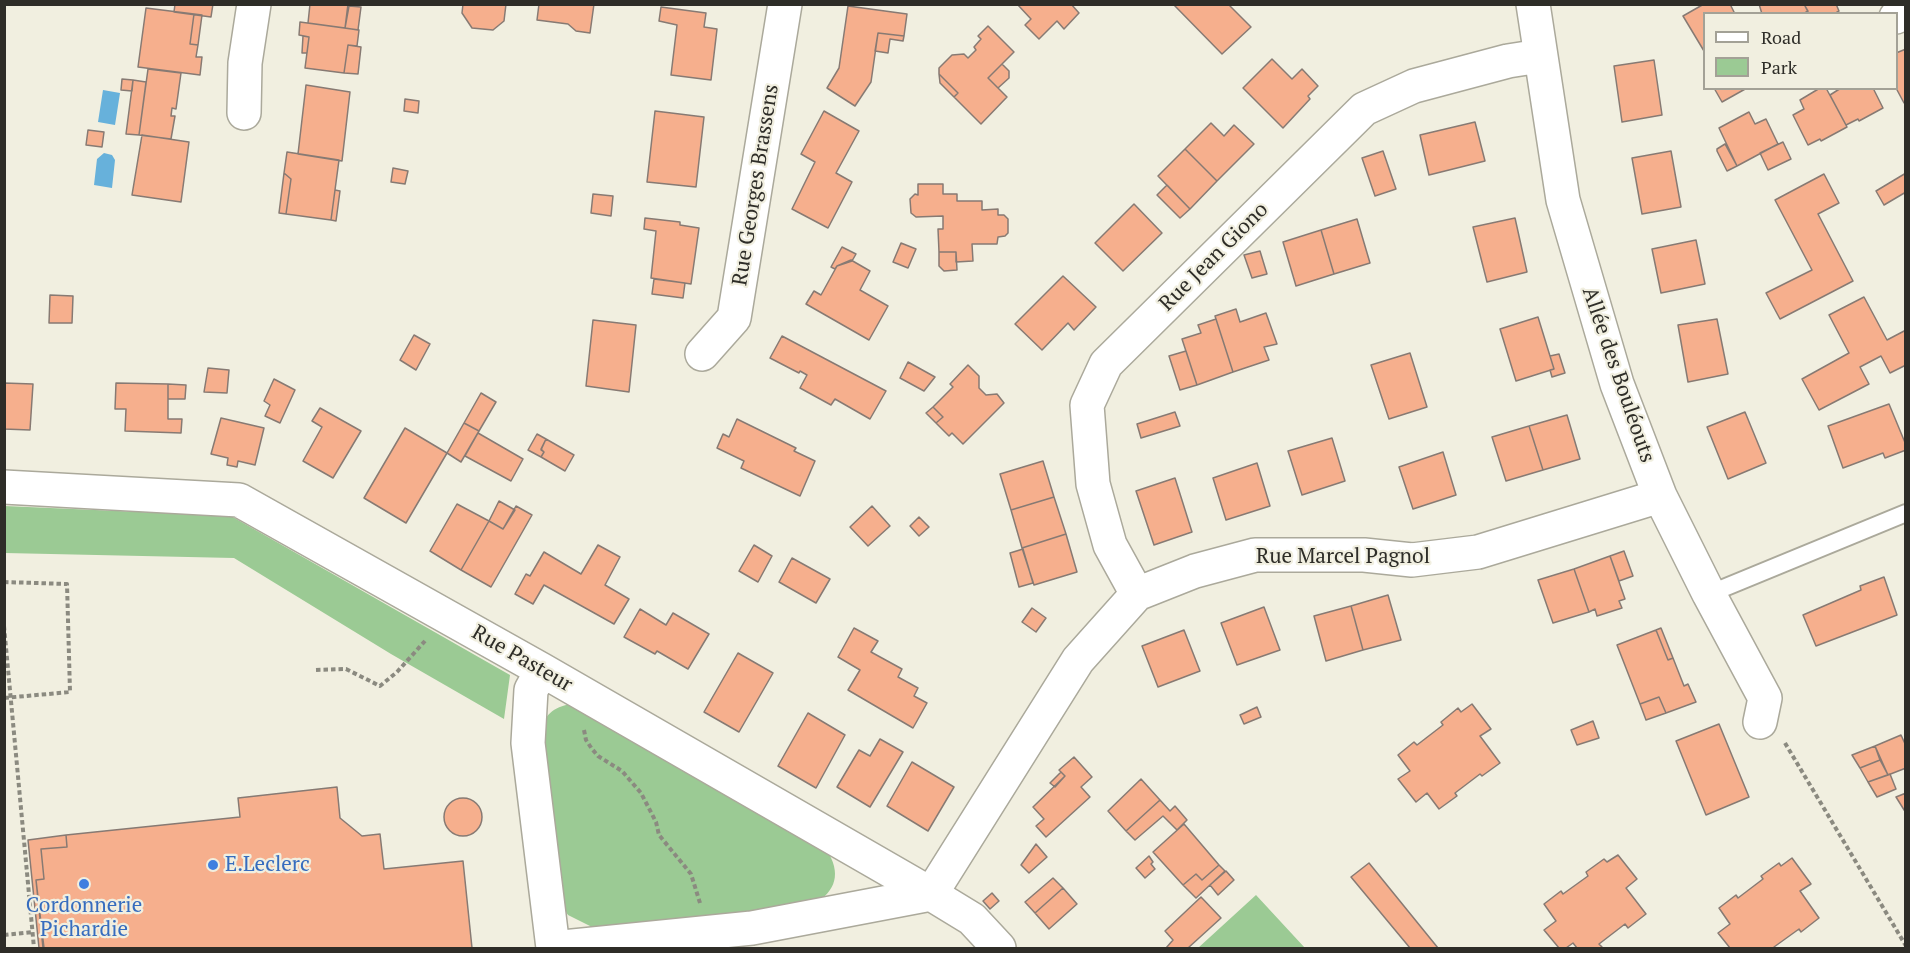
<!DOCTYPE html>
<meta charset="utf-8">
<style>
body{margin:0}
#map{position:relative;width:1910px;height:953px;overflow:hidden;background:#f1efe0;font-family:"PT Serif",serif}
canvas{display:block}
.frame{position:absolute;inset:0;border:6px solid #2e2d28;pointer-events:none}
.legend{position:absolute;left:1703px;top:12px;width:195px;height:78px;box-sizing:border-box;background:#f1efe0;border:2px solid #a3a196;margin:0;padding:8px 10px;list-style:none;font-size:18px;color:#2e2d28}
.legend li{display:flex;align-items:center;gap:12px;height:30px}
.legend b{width:30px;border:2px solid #a3a196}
</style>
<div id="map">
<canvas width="1910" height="953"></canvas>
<div class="frame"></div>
<ul class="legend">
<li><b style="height:8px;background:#fff"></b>Road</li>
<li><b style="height:16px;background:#9bca94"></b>Park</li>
</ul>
</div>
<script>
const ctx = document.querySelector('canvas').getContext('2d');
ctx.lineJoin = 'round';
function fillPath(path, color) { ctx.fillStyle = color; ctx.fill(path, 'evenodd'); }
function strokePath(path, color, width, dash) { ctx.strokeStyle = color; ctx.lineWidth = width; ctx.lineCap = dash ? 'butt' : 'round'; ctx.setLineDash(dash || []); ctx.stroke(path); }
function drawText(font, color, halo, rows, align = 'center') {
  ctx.font = font + ' "PT Serif",serif'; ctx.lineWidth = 4.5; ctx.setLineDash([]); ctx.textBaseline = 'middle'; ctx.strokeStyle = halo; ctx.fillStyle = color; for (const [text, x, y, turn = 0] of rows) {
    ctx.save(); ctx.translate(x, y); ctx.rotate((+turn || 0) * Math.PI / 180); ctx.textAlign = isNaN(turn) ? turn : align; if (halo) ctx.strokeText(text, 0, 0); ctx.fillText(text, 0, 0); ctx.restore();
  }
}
const green = new Path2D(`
 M5 506 231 516 510 675 504 719 391 654 234 558 5 553Z
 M572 704 829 854C842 877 833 894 811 906L592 927 568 915 558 901 539 733C545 715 552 707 572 704Z
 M1256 895 1305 948H1198Z`);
const water = new Path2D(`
 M103 90 120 93 115 125 98 122Z
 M104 153 112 155 115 160 112 188 94 185 97 159Z`);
const building = new Path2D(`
 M175 4H213L211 17 174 12Z
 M310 4H348L345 28 308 23Z
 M463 4H506L504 21 493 30 472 28 462 13Z
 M539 4H594L590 33 576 31 568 24 537 20Z
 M1017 4H1071L1079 13 1064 29 1057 21 1039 39 1025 25 1031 19Z
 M1173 4H1228L1251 27 1222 54Z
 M1704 4H1730L1735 14H1704V51L1683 16Z
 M1759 4H1804L1808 11 1803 14H1762Z
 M1804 4H1836L1839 11 1834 14H1809Z
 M349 6 361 7 358 30 345 28Z
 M848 6 907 14 904 36 878 33 871 82 855 106 827 88 839 68Z
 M661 7 706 13 704 27 717 29 711 80 671 75 677 25 659 21Z
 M146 8 194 14 190 44 198 45 196 57H202L200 75 138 67Z
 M194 14 202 15 198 45 190 44Z
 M300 22 359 30 357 46 348 45 344 73 305 68 309 37 299 35Z
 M988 26 1014 52 988 78 1007 97 981 124 954 97 958 93 939 74V68L952 55 964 54 968 58 976 50 974 47 981 39 978 36Z
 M878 33 904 36 903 41 890 39 888 53 875 51Z
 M303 36 309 37 307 53H302Z
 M348 45 361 47 358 74 344 73Z
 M1906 49V103H1904L1896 88V53Z
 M1272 59 1292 79 1302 69 1318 86 1308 96 1310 99 1283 128 1243 88Z
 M1654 60 1662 115 1622 122 1614 66Z
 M1002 64 1009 71V78L998 88 988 78Z
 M148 69 181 73 176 109 172 108 171 116H175L171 139 139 135Z
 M939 74 958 93 954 97 940 83Z
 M122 79 133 80 132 91 121 90Z
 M133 80 146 82 139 135 126 134Z
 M306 85 350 92 342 161 298 154Z
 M1714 88H1747L1722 102Z
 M1820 88H1826L1847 127 1821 141 1820 139 1808 145 1793 115 1804 109 1800 100Z
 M1841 88H1873L1883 108 1859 121 1858 119 1846 125 1830 95Z
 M405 99 419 101 418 113 404 111Z
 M655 111 704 117 696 187 647 182Z
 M824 111 859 131 836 173 852 182 828 228 792 209 815 162 801 154Z
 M1749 112 1755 124 1766 119 1778 144 1737 166 1719 128Z
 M1475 122 1485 161 1429 175 1420 135Z
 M1211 123 1224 136 1234 125 1254 144 1217 181 1185 149Z
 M88 130 104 132 102 147 86 145Z
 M142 135 189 142 181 202 132 195Z
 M1783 142 1791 159 1768 170 1760 153Z
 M1725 144 1737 166 1727 171 1717 151V149Z
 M1185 149 1217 181 1190 209 1158 176Z
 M1383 151 1396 189 1375 196 1362 158Z
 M1671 151 1681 207 1642 214 1632 158Z
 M287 152 339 160 331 220 286 214 291 179 284 173Z
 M393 168 408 171 405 184 391 182Z
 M284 173 291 179 286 214 279 213Z
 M1906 173V192L1884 205 1876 191Z
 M1824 174 1839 203 1818 214 1853 281 1780 319 1766 293 1812 270 1775 200Z
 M918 184H943V194H957V201H982V210L998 209V215H1004L1008 219V233L1005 236 998 237 997 244H972L973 261 956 262V252H939L938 229H943V216L916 217 911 213 910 199 915 194 918 195Z
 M1167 185 1190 209 1180 218 1157 195Z
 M335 190 340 191 336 221 331 220Z
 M593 194 613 196 611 216 591 213Z
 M1134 204 1162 233 1123 271 1095 243Z
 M645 218 680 222V225L699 228 691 284 651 278 656 231 644 229Z
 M1515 218 1527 272 1487 282 1473 227Z
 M1357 219 1370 263 1334 274 1321 230Z
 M1321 230 1334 274 1296 286 1283 242Z
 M1696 240 1705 284 1661 293 1652 249Z
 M901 243 916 249 908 268 893 262Z
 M842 247 856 254 852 261 837 266 835 269 831 267Z
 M1260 251 1267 274 1252 278 1244 255Z
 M939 252H956L957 270 944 271 939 266Z
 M851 260 870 271 860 290 888 306 869 340 806 304 814 291 821 295 837 266Z
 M1063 276 1096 307 1074 330 1068 323 1042 350 1015 324Z
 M654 279 685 283 683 298 652 294Z
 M50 295 73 296 72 323H49Z
 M1864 297 1887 340 1906 330V365L1890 373 1881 356 1860 367 1869 384 1819 410 1802 379 1849 353 1829 315Z
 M1236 309 1240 322 1266 313 1277 344 1264 347 1269 360 1233 372 1215 316Z
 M1538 317 1554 369 1516 381 1500 329Z
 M1216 319 1233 372 1197 385 1182 339 1201 333 1198 325Z
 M1717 319 1728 374 1688 382 1678 325Z
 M593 320 636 325 629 392 586 386Z
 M414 335 430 344 416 370 400 360Z
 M782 336 886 391 870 419 835 399 831 405 800 388 807 375 800 371 799 373 770 358Z
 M1186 351 1197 385 1180 390 1169 356Z
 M1410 353 1427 407 1389 419 1371 365Z
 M1559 354 1565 373 1552 377 1550 370 1554 369 1550 356Z
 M908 362 935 377 924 391 900 378Z
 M968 365 979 376V388L986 395 997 394 1004 403 963 444 952 433 949 436 936 423 943 417 933 407 953 387 950 384Z
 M208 368 229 370 227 393 204 392Z
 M274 379 295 390 280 423 265 416 270 405 264 401Z
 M4 383 33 384 30 430 4 429Z
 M116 383 168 384V419H182L181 433 125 431 126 409H115Z
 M168 384 186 385 185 399H168Z
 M481 393 496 402 479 431 464 423Z
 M1889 404 1906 445V450L1885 458 1883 453 1843 468 1828 426Z
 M933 407 943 417 936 423 926 413Z
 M320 408 361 431 333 478 303 461 322 427 312 421Z
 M1175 412 1180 426 1141 438 1137 424Z
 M1745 412 1766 463 1728 479 1707 427Z
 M1567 415 1580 459 1543 470 1529 426Z
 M221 418 264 428 255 465 238 461 237 467 227 465 228 458 211 454Z
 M737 419 796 448 794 451 815 461 800 496 741 468 744 461 717 448 723 434 729 437Z
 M464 423 479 431 461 462 447 453Z
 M1529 426 1543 470 1506 481 1492 437Z
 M405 428 447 453 406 523 364 498Z
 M478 433 523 459 511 481 465 456Z
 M537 434 546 439 541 449 544 452 541 457 528 450Z
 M1332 438 1345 481 1302 495 1288 451Z
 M546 439 574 455 565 471 541 457 544 452 541 450Z
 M1443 452 1456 495 1413 509 1399 467Z
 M1043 461 1054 497 1011 510 1000 474Z
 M1257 463 1270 506 1226 520 1213 478Z
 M1175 478 1192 532 1154 545 1136 491Z
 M1054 497 1066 534 1022 548 1011 510Z
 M499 501 515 510 503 529 489 521Z
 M457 504 489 521 461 570 430 551Z
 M516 506 532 515 491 587 461 570 489 521 503 529Z
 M872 506 890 526 868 546 850 527Z
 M919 517 929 527 919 536 910 526Z
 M1066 534 1077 572 1034 585 1022 548Z
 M598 545 620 557 605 585 629 599 614 624 544 585 533 604 515 594 526 574 530 576 544 552 581 574Z
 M754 545 772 556 758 582 739 571Z
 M1023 549 1033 583 1019 587 1010 553Z
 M1624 551 1633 576 1619 581 1610 556Z
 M1610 556 1625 599 1619 601 1622 608 1597 616 1595 609 1589 612 1574 569Z
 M792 558 830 579 816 603 779 582Z
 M1574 569 1589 612 1553 623 1538 580Z
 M1884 577 1897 615 1816 646 1803 615 1861 590 1860 586Z
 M1388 595 1401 640 1363 650 1351 606Z
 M1351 606 1363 650 1326 661 1314 616Z
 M1264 607 1280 650 1237 665 1221 623Z
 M1032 608 1046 618 1036 632 1022 622Z
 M640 609 666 625 673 613 709 634 688 669 657 651 655 654 624 637Z
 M854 628 878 641 871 652 902 669 898 677 918 688 914 696 927 703 913 728 848 690 860 670 838 657Z
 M1661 628 1673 658 1668 660 1656 630Z
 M1184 630 1200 671 1158 687 1142 646Z
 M1656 630 1668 660 1673 658 1684 686 1688 684 1696 702 1666 713 1659 697 1640 704 1617 645Z
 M738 653 773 673 739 732 704 712Z
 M1659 697 1666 713 1646 720 1640 704Z
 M1472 704 1491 729 1480 736 1500 763 1482 776 1480 774 1455 793 1457 796 1439 809 1427 793 1416 802 1398 779 1410 771 1398 755 1414 742 1417 745 1443 725 1441 722 1458 708 1461 712Z
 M1257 707 1261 717 1244 724 1240 715Z
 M808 713 845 735 816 788 778 766Z
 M1593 721 1599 738 1577 745 1571 730Z
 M1719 724 1749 797 1706 815 1676 741Z
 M1901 735 1906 746V768L1888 775 1875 746Z
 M880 739 903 752 870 807 837 787 859 750 870 756Z
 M1875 746 1880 760 1860 768 1852 755Z
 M1074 757 1092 777 1081 787 1090 797 1046 837 1036 826 1044 819 1033 807 1065 776 1059 770Z
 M1880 760 1888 775 1868 782 1860 768Z
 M912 762 954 787 928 831 887 806Z
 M1061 772 1065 776 1055 787 1050 783Z
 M1890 774 1896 789 1877 797 1868 782Z
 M1141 779 1160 800 1126 831 1108 811Z
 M337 787 340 818 362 836 380 834 384 869 463 861 472 948H44L36 880 44 879 41 849 67 847 66 835 240 817 238 798Z
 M1906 793V813L1896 797Z
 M444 817a19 19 0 1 1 38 0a19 19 0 1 1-38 0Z
 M1160 800 1170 811 1175 806 1187 820 1177 830 1163 816 1135 840 1126 831Z
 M1184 824 1219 865 1202 880 1196 874 1183 885 1153 852Z
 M66 835 67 847 41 849 44 879 36 880 43 948H39L28 840Z
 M1036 844 1047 857 1029 873 1021 865Z
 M1618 855 1637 879 1626 888 1646 914 1628 928 1625 924 1599 944 1602 947 1600 948H1577L1573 943 1566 948H1559L1544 930 1556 921 1544 904 1561 891 1563 894 1588 876 1586 872 1604 859 1607 862Z
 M1149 856 1153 862 1151 864 1155 869 1145 878 1136 868Z
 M1792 858 1811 884 1800 891 1819 918 1801 932 1799 929 1774 947 1776 948H1730L1718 933 1730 924 1719 908 1736 895 1738 898 1763 879 1761 876 1779 863 1781 866Z
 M1369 863 1438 948H1410L1351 877Z
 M1219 865 1225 871 1196 898 1183 885 1196 874 1202 880Z
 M1226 871 1234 880 1218 895 1210 885Z
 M1053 878 1063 888 1035 913 1025 902Z
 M1063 888 1077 904 1049 929 1035 913Z
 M992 893 999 901 990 909 983 901Z
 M1201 897 1221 918 1188 948H1166L1173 940 1165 931Z`);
const path = new Path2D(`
 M4 582 67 584 70 692 4 698
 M4 626 34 948
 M316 670 346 669 380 686 397 672 425 641
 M584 730 586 740 592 749 598 756 622 771 641 793 656 822 659 835 691 874 700 903
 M1785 743 1906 946
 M4 935 33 932`);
const service = new Path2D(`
 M1709 594 1906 513`);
const minor = new Path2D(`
 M1533 4 1563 200 1617 384 1660 496 1709 594 1765 698 1760 722
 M1896 17 1906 12
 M244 113 245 63 254 4
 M702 354 734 318 785 4
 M4 487 239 500 542 670 931 894 972 919 999 948
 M1137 594 1110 545 1093 484 1087 405 1106 364 1364 109 1414 86 1508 61 1540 56
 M542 670 531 690 528 743 553 948 752 928 931 894
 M931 894 1078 660 1137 594 1195 571 1255 555H1364L1412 560 1478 552 1660 496`);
const markers = [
 [213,865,6,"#3f7fe0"],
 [84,884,6,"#3f7fe0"]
];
const streetNames = [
 ["Rue Georges Brassens",756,185,-81],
 ["Rue Jean Giono",1214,257,-45],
 ["Allée des Bouléouts",1618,375,71],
 ["Rue Marcel Pagnol",1343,557],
 ["Rue Pasteur",522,659,30]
];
const shopNames = [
 ["E.Leclerc",225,865],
 ["Cordonnerie",84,906,"center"],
 ["Pichardie",84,930,"center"]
];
fillPath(green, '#9bca94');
fillPath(water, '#67b1db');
fillPath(building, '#f6af8d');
strokePath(building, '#877a73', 1.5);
strokePath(service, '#aba99b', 20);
strokePath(minor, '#aba99b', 36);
strokePath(path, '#8b8a80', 4, [4.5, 3]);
strokePath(service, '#fff', 16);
strokePath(minor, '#fff', 33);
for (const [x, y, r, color] of markers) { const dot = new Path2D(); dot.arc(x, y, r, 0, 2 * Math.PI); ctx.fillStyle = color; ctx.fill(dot); strokePath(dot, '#f1efe0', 2); }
drawText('21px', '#2e2d28', '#f1efe0', streetNames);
drawText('21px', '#366cbe', '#f1efe0', shopNames, 'left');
</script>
